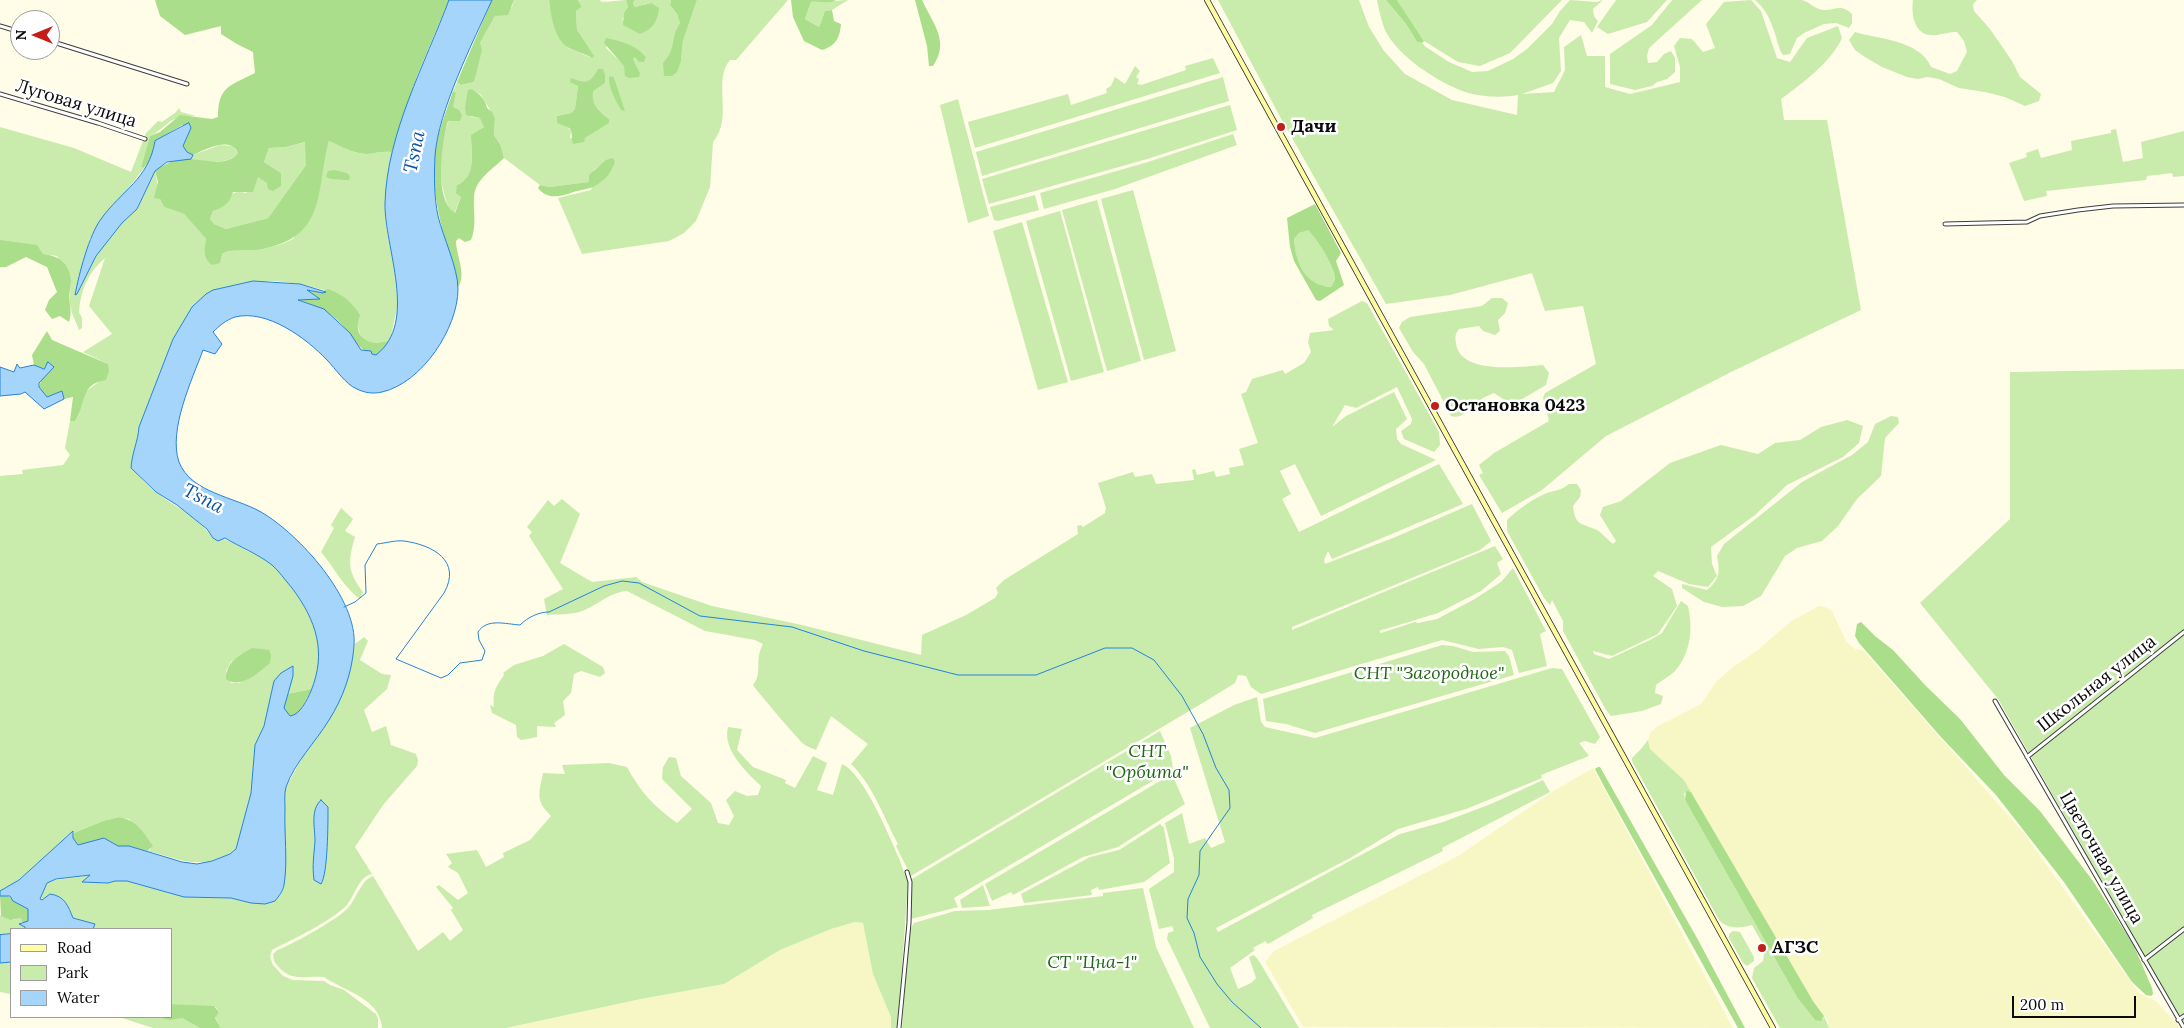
<!DOCTYPE html>
<meta charset="utf-8">
<style>
body{margin:0}
#map{position:relative;width:2184px;height:1028px;overflow:hidden;background:#fffce7;font-family:Lora,serif}
canvas{display:block}
.legend{position:absolute;left:10px;top:928px;width:162px;height:90px;box-sizing:border-box;background:#fff;border:1px solid #9d9d9d;margin:0;padding:6px 9px;list-style:none;font-size:15px;color:#0a0a0a}
.legend li{display:flex;align-items:center;gap:10px;height:25px}
.legend b{width:25px;border:1px solid #9d9d9d}
.north{position:absolute;left:10px;top:10px;width:50px;height:50px;box-sizing:border-box;background:#fff;border:1px solid #9d9d9d;border-radius:50%;rotate:270deg;font-size:14px;font-weight:700;line-height:20px;text-align:center;color:#0a0a0a}
.north::after{content:'';display:block;margin:auto;width:18px;height:22px;background:#c51d17;clip-path:polygon(50% 0,100% 100%,50% 72%,0 100%)}
.scale{position:absolute;left:2012px;top:996px;width:124px;height:22px;box-sizing:border-box;border:2px solid #0a0a0a;border-top:0;padding-left:6px;font-size:15px;line-height:18px;white-space:nowrap;color:#0a0a0a;-webkit-text-stroke:4px #fff;paint-order:stroke}
</style>
<div id="map">
<canvas width="2184" height="1028"></canvas>
<ul class="legend">
<li><b style="height:6px;background:#fffca2"></b>Road</li>
<li><b style="height:14px;background:#c9ecad"></b>Park</li>
<li><b style="height:14px;background:#a6d5fc"></b>Water</li>
</ul>
<div class="north">N</div>
<div class="scale">200 m</div>
</div>
<script>
const ctx = document.querySelector('canvas').getContext('2d');
ctx.lineJoin = 'round';
function fillPath(path, color) { ctx.fillStyle = color; ctx.fill(path, 'evenodd'); }
function strokePath(path, color, width, dash) { ctx.strokeStyle = color; ctx.lineWidth = width; ctx.lineCap = dash ? 'butt' : 'round'; ctx.setLineDash(dash || []); ctx.stroke(path); }
function drawText(font, color, halo, rows, align = 'center') {
  ctx.font = font + ' Lora,serif'; ctx.lineWidth = 5; ctx.setLineDash([]); ctx.textBaseline = 'middle'; ctx.strokeStyle = halo; ctx.fillStyle = color; for (const [text, x, y, turn = 0] of rows) {
    ctx.save(); ctx.translate(x, y); ctx.rotate((+turn || 0) * Math.PI / 180); ctx.textAlign = isNaN(turn) ? turn : align; if (halo) ctx.strokeText(text, 0, 0); ctx.fillText(text, 0, 0); ctx.restore();
  }
}
const farmland = new Path2D(`
 M1819 606 1825 607 1832 611 1846 641 1855 649 1863 650 2022 831 2139 993 2156 1001 2181 1028H1829L1827 1019 1813 1001 1684 780 1650 749 1648 740 1650 733 1658 726 1701 704 1716 682 1733 667 1758 650 1791 621Z
 M1593 768 1733 1028 1303 1027 1265 962 1274 951 1458 856 1552 792Z
 M855 922 863 923 891 1017V1028H506L641 999 724 984 780 950 831 929Z`);
const green = new Path2D(`
 M514 0H549L550 7 568 48 592 58 577 30 576 11 582 7 578 0H599L603 2 626 0 628 7 622 21 651 3 635 7 633 3 635 0H671L670 5 677 14 680 23C673 35 676 43 671 54L681 61 683 41 697 0H788L736 60H730C712 81 734 118 713 142L710 187 696 221 684 233 669 241 582 254 558 198 591 190 599 166 594 170 589 182 549 187 540 185 504 158 501 146 494 135 495 118 481 95 472 89 471 117 481 118 484 127 471 136C471 154 477 176 457 185L461 197 454 214C448 208 446 201 444 193 434 158 448 127 456 93L453 91 457 82 461 85 474 82 480 43 495 16 512 7ZM609 39C623 45 635 45 646 57H635L633 59 640 73C623 66 619 60 606 48ZM598 70 599 85 592 91C591 105 599 111 609 119V122L585 138H570L571 131 557 116 571 113 575 109 578 86 571 79C587 84 589 86 598 70Z
 M818 0C829 3 837 0 848 0L832 10 825 11 819 27 805 19 811 2Z
 M1218 0H1359L1369 27 1384 51 1405 74 1452 100 1517 115 1518 95C1502 98 1481 97 1465 92 1438 82 1398 57 1385 30 1381 20 1379 10 1377 0H1386L1406 24 1417 42 1422 43 1426 47 1449 62 1472 72 1488 71 1513 59 1527 49 1552 24 1560 11 1570 0 1596 2 1603 0 1593 9 1594 16 1598 21 1592 33 1584 22 1570 20 1559 38 1561 71 1553 83 1522 94 1554 92 1565 70 1564 47 1581 35 1587 56H1605V87L1630 94 1680 82V67L1674 46 1680 38 1692 39 1703 52 1715 48 1706 24 1724 2 1751 0 1761 11 1777 58 1790 62 1807 38 1838 26 1842 38C1831 62 1803 83 1781 99L1784 120H1827L1861 310 1733 371 1606 436 1542 490 1502 513 1479 475 1483 473 1479 465 1494 453 1549 421 1543 398 1545 393 1596 364 1583 306 1545 311 1532 273 1450 295 1386 304 1278 113Z
 M1397 0H1562L1510 53 1480 66 1458 62 1424 41Z
 M1616 0H1667L1647 22 1608 34 1597 27Z
 M1672 0H1702L1649 48 1647 56 1648 63 1657 62 1664 54 1671 51 1675 58V72L1667 79 1657 82 1652 86 1635 90 1610 84V54L1652 25Z
 M1755 0C1770 0 1788 0 1802 0 1810 2 1814 9 1823 10 1835 11 1840 3 1852 14V23L1849 28 1836 23 1824 24 1804 33 1797 38 1790 54 1783 55C1777 46 1777 37 1773 28 1769 16 1764 8 1755 0Z
 M1913 0H1977L1973 4 1974 11 1990 29 2012 61 2020 77 2041 94 2039 101 2025 106 2005 97 1985 92 1959 88 1939 79 1927 77 1918 79 1907 77 1882 67 1865 57 1855 50 1849 40 1855 32C1878 39 1920 40 1931 67L1950 74 1957 71 1967 52 1964 41 1957 32C1949 32 1944 34 1937 35 1915 38 1911 17 1913 0Z
 M1213 58 1220 73 975 148 968 122 1068 94 1071 105 1107 93 1106 89 1111 86 1115 77 1125 84 1135 66 1140 71 1136 77 1139 79 1137 84 1141 85 1186 70 1185 66Z
 M1223 77 1229 101 982 176 976 152Z
 M958 99 989 216 968 223 940 105Z
 M1230 105 1237 130 1147 159 989 204 982 179Z
 M179 108 181 112 196 116C188 117 178 116 171 121 163 126 159 132 150 136L141 167 144 168 90 238 82 269 96 256 122 223 137 209 155 171 160 199 164 207 184 214 206 239 205 246 222 254C230 248 251 252 262 249 273 247 283 244 293 239L322 176 323 163 329 141C342 147 354 154 368 154 377 153 383 151 392 152L385 203 386 225 395 270 398 304 390 340 382 343 366 342 361 337 357 323 328 289 324 290 300 284 275 281H253L213 290 173 339 139 427C139 442 132 453 131 468 139 476 147 486 157 493 176 507 199 518 213 538 227 538 236 544 248 551 256 555 265 559 272 565 279 571 286 580 292 588 315 618 327 652 312 689L287 694 293 667 274 681 264 726 255 745 251 793 236 849C231 854 226 856 219 858 193 869 172 856 147 851L151 849 129 819 119 817 103 821 74 833 72 832 19 880 0 891V476L23 474 22 470 63 465 70 455 65 448 70 421H75L79 414 85 392 100 381 108 364 83 352 112 334 89 306 105 258C89 271 80 291 79 312L82 318V328L79 330 72 313 69 301 71 282 57 256 0 249V127L74 148 131 172 146 133 158 121 162 122 176 112ZM241 654 249 678 239 683H231L226 671 231 662Z
 M2116 129 2123 162 2143 158 2141 142 2184 131V176L2173 177 2172 173 2147 176 2146 180 2046 191 2047 196 2024 201 2009 163 2027 157 2026 153 2038 149 2041 158 2072 150 2071 141 2111 133V130Z
 M1233 134 1237 145 1115 189 1044 209 1040 193 1148 162Z
 M306 142V165L268 218 226 229 214 224 210 219 213 211C230 205 226 188 246 193L255 186V179L258 176 267 183 281 173 264 162 269 148 286 147Z
 M220 145 233 146 238 153C227 166 206 161 191 159L193 155Z
 M1133 190 1176 351 1144 360 1101 199Z
 M1035 195 1039 210 998 221 994 220 990 207Z
 M1097 200 1141 361 1107 371 1062 210Z
 M1060 211 1104 372 1071 381 1026 221Z
 M1022 222 1068 382 1038 390 993 231Z
 M1308 229C1316 237 1337 268 1335 279 1334 280 1332 286 1331 287 1303 285 1296 264 1294 239L1299 233Z
 M1492 298H1502L1508 303 1505 313 1498 320 1500 331 1495 335 1483 331 1479 326 1459 329C1455 334 1455 337 1456 343 1459 375 1522 367 1543 365L1549 373 1546 385 1512 405 1494 393C1489 395 1484 397 1479 401 1470 407 1463 420 1451 416L1424 364 1413 352 1399 328 1402 322 1410 317 1482 306Z
 M1362 301 1367 303 1439 432 1440 445 1434 452 1404 439 1401 431 1411 424 1412 419 1397 387 1356 408 1345 405 1332 427 1346 416 1394 392 1407 419 1396 429 1397 439 1401 444 1436 460 1321 516 1295 464 1280 471 1291 494 1282 499 1299 532 1439 464 1463 504 1332 559 1328 551 1324 560 1325 564 1393 538 1472 504 1491 541 1480 550 1292 627V630L1495 546 1503 559 1497 563 1501 574 1481 591 1438 613 1379 631 1381 633 1415 622 1418 623 1437 619 1473 600 1501 582 1513 568 1546 631 1540 634 1547 666 1519 673 1512 650 1503 647 1479 649 1442 640 1261 694 1251 687 1246 676 1238 675 1235 683 1201 704 911 876 896 846 898 844C884 818 873 785 851 764L868 744 831 716 816 750C812 748 808 747 805 745 800 742 757 691 753 685 763 673 754 660 763 644L755 640 705 631 627 591C609 592 596 607 579 612 569 615 557 614 547 615L544 599 563 589 529 536 532 532 527 527 548 500 554 506 562 499 580 514 560 563 592 582 636 577 642 582 712 606 802 625 921 655 922 635 966 615 995 598 998 593 996 588 1004 580 1078 534 1077 526 1081 525 1083 527 1105 513 1106 508 1098 483 1133 472 1135 477 1152 474 1156 484 1194 480 1192 470 1195 469 1197 475 1214 471 1216 477 1230 474 1229 468 1244 465 1239 449 1258 443 1241 394 1246 392 1252 379 1283 370 1285 374 1304 363 1311 352 1308 342 1310 333 1334 330 1329 326 1328 319Z
 M2184 369V1025L1998 699 1920 603 2010 519V372Z
 M1891 416 1898 417 1899 423 1885 438 1881 476 1857 499 1838 526 1822 541 1797 548 1785 556 1761 596 1743 606 1722 607 1704 602 1682 588V584L1707 590C1720 579 1720 572 1717 556L1724 544 1802 482 1852 455 1868 442 1875 424Z
 M1847 420 1863 426 1859 443 1843 457 1787 485 1755 515 1711 547 1712 564 1717 576 1708 587 1689 584 1658 571 1653 576 1672 589 1677 606 1658 634 1612 656 1593 651 1594 654 1609 659 1650 640 1662 633 1681 601 1688 606C1693 628 1691 653 1675 671 1670 676 1662 680 1656 685L1655 693 1663 696 1661 704 1642 711 1611 716 1606 710 1563 631V621L1552 600 1550 605 1544 598 1507 531V520C1517 510 1534 498 1547 493 1556 490 1562 490 1569 484H1577L1581 490 1580 497 1573 506C1575 526 1581 523 1597 530 1602 533 1608 540 1613 544L1616 541 1600 515 1603 507 1621 501 1670 463 1721 445 1758 454 1775 443 1800 440 1821 427Z
 M341 508 353 519 345 531 355 537C348 561 347 571 363 592L360 599C341 584 336 570 321 552L334 528 331 525Z
 M364 637 368 641 360 660 382 674 391 675 387 689 364 710 372 732 386 726 391 745 416 754 418 760 417 766 383 805 355 847 372 874C358 877 355 896 346 906 330 922 293 939 272 950L270 957 273 965 283 976 293 980 324 981 330 985 344 990 376 1014 378 1019V1028H221L215 1017 219 1012 216 1007 171 1004V929H93L95 924 73 918C68 906 64 896 51 894L41 900 40 896 49 881 92 875 83 881 108 883 115 881H127L184 897 231 898 251 903 284 886 285 789 350 671 355 644Z
 M564 644 603 667 605 673 600 677 581 671 574 674 571 693 563 701 565 715 554 723 556 727 537 726V737L521 740 517 737 516 725 492 713 490 705 494 707C492 693 496 686 504 675L503 673 514 665 543 656Z
 M1442 645 1453 646 1473 652 1505 651 1509 656 1514 675 1315 733 1286 724 1266 721 1263 699Z
 M1552 668 1562 669 1600 737 1595 744 1585 741 1579 743 1589 756 1541 775 1542 778 1466 809 1398 829 1350 858 1216 928 1218 932 1400 834 1443 822 1491 804 1543 780 1550 792 1442 848 1443 851 1312 915 1313 918 1268 944 1265 941 1253 948 1255 950 1230 968 1238 989 1251 983 1256 978 1249 957 1254 955 1259 961 1299 1028H1210L1167 939 1168 933 1174 931 1172 926 1159 929 1149 889 1174 872V858L1165 823 1182 813 1189 844 1205 838 1211 848 1225 842 1190 728 1234 705 1257 697 1261 722 1265 727 1315 738Z
 M728 727 742 729 737 750 753 767 786 780 785 783 795 788 813 756 827 763 817 790 833 795 842 764C863 773 888 833 898 856 902 865 903 872 908 881L898 1028H891V1017L873 974 863 923 855 922 831 929 780 950 724 984 641 999 506 1028H382C380 998 344 991 324 977 301 975 290 984 274 961L273 954 276 951C294 943 332 923 347 909 357 899 360 881 373 876L418 951 443 932 450 941 463 930 451 910 453 908 436 887 439 885 458 900 468 893 458 873 448 867 452 863 446 854 477 850 486 867 504 857 503 853 530 840 551 816C535 800 539 794 543 773L565 774 562 765 609 763 627 767C641 793 654 806 677 823L692 809 662 779 663 767 669 757 676 758 681 776 711 803 718 823 729 825 734 816 726 800 735 791 747 796 758 795 761 786C746 772 722 749 728 727Z
 M1160 731 1171 756 1173 769 954 898 958 907 911 919 912 879Z
 M1648 740 1650 749 1684 780 1691 792 1684 793 1685 800 1798 999 1815 1020 1823 1019 1824 1016 1829 1028H1780L1752 978 1754 968 1763 961 1765 948 1752 925C1740 928 1728 930 1719 920L1632 761V758L1641 749Z
 M1172 774 1185 804 1118 847 1083 857 1013 895 1011 892 992 901 985 884Z
 M1160 824 1164 828 1170 863 1144 882 1099 890 1098 887 1091 890 1092 895 1024 903 1021 894 1090 857 1119 850Z
 M983 885 990 906 962 908 960 900Z
 M1143 888 1156 947 1194 1028H902L909 931 914 923 955 911 988 910 1103 896V893Z
 M0 915 13 920 21 918 22 922 20 924 25 927V929H11V934L0 935Z
 M1733 931 1740 932 1754 957V961L1747 966 1743 963 1729 938V934Z
 M11 962V994L0 992V963Z
 M119 1017 182 1018 200 1028H153Z`);
const forest = new Path2D(`
 M155 0H449L417 76 392 152C383 151 377 153 368 154 354 154 342 147 329 141 315 192 328 235 263 249 252 252 230 248 222 254L220 263 212 265C203 259 204 249 206 239L184 214 164 207 160 199 154 198 158 182 155 171C166 163 178 158 192 159 207 160 227 167 238 153 231 135 204 150 193 155L187 152 183 146 190 128 182 125 155 141 153 155 144 168 141 167 150 136 160 132 180 115 212 119 218 117C218 86 230 86 255 73L253 52 237 44 221 34V26L185 35 160 16ZM305 142 306 165 268 218 226 229 214 224 210 219 213 211C224 207 230 203 233 192H253L258 177 267 183 268 189 273 191 281 186V173L264 162 269 148 286 147Z
 M492 0H514L508 15 495 16 480 43 482 50 474 82 461 85 457 82Z
 M549 0H578L582 7 576 11 577 30 594 56 592 58C584 53 576 52 569 48 554 40 551 15 549 0Z
 M626 0H635L633 3 635 7 651 3 659 8C658 21 652 30 640 34L623 25 624 13 628 7Z
 M671 0H697L683 41 681 61 677 72 672 76H664L663 63C678 46 669 40 680 23L677 14 670 5Z
 M791 0H836C828 5 820 0 811 2L805 19 819 27 825 11 832 10 834 21 841 24C840 37 836 46 822 50L804 41 793 17Z
 M915 0H922C933 24 950 41 933 66H929L927 46Z
 M1386 0H1397L1424 41 1422 43 1417 42 1406 24Z
 M606 38C621 41 636 45 646 57L644 62H639L635 57 633 59 640 73 639 77 629 78 625 76 624 66 604 43Z
 M598 69H603L605 75V83L593 91C591 105 599 111 609 119V123L585 138 584 142 573 144C571 139 573 131 569 128 566 126 561 125 557 123V116L571 113 575 109 578 86 570 82 571 78C586 84 590 84 598 69Z
 M613 76 615 81 625 111 621 110C616 101 608 87 609 77Z
 M472 89C479 94 485 98 487 108L492 112 495 118 494 135 501 146 504 158C493 169 475 179 474 197 473 212 477 226 471 240L465 242 459 238 456 241C456 255 467 275 458 287 447 243 430 201 435 155 437 133 446 112 453 91L456 93 453 107 459 110 462 115 460 121H448C442 143 433 199 455 213L461 197 456 193 457 185C477 176 471 153 471 135L484 127 480 118 466 115 465 107 468 90Z
 M613 158 615 162C612 169 609 176 602 181 594 188 587 189 577 191 564 195 549 202 538 188L540 185 549 187 589 182V175L606 160Z
 M334 170 347 173 350 176 349 180C344 180 331 180 326 177L328 171Z
 M1315 204 1341 253 1336 261 1344 285 1320 301 1316 300 1294 261 1290 247 1287 218ZM1308 230C1316 237 1336 268 1335 279 1334 281 1332 285 1331 287 1304 285 1296 263 1294 239L1299 233Z
 M0 240 37 245 43 254C59 256 70 263 71 282 71 287 69 292 69 298 70 307 72 313 69 322L60 316 52 319 45 310 49 300 57 292 47 267 26 257 6 267H0Z
 M328 289C344 295 351 301 360 315 351 338 371 348 390 340L386 347 376 356C355 350 353 334 337 320 325 309 311 304 296 299H319L306 290 326 292 324 290Z
 M47 331 52 340 108 364 109 371 106 380C79 384 87 404 75 421H70L73 397 64 399 62 391 47 397 39 387 48 362 44 369 34 365 32 355Z
 M1861 622 1875 636 1893 650 1925 685 1960 719 2004 775 2040 811 2093 881 2134 946 2152 988 2153 994 2151 996 2146 995 2132 982 2064 882 1996 795 1940 736 1859 643 1855 636 1857 624Z
 M252 648 269 650 271 655 270 663C258 673 240 690 226 679 226 662 239 655 252 648Z
 M312 689 300 711 294 716 287 714 284 708 287 694Z
 M1598 767H1600L1697 938 1745 1028H1738L1606 790 1595 769Z
 M1686 791 1691 792 1813 1001 1824 1016 1821 1021 1815 1020 1798 999 1685 800Z
 M119 817C137 820 144 833 153 846L147 851 129 846H118L104 838 82 845 75 844 73 838 74 833 103 821Z
 M6 895 28 908V922H22L21 918 11 920 1 916 0 896Z
 M171 1004 214 1006 219 1012 215 1018 221 1028H200L182 1018 169 1020 158 1017H171Z`);
const water = new Path2D(`
 M449 0H492C473 42 438 111 435 156 434 176 434 197 438 216 443 237 458 268 458 289 458 328 422 383 382 392 373 394 365 393 357 389 345 384 336 369 327 360 306 338 267 309 235 317 226 320 219 326 213 332L222 344 215 354 203 350C192 380 168 430 179 462 191 493 235 497 261 512 299 534 358 599 354 646 352 673 343 698 329 720 315 743 295 762 286 787 284 794 285 802 285 809 284 834 288 861 284 885 283 891 279 896 275 901L265 904 251 903 231 898 184 897 127 881H115L108 883 82 882 90 875 56 879 47 883 40 899 42 900 50 894C65 896 68 906 73 918L95 924 93 929H25V927L19 924 28 921V909L13 901 10 896H0V891L19 880 73 831V838L78 845 104 838 118 846H129L182 862 197 864 212 861 230 854 236 849 251 793 255 745 264 726 274 681 281 673 293 666V676L284 708 290 716C300 715 307 700 311 691 327 652 316 620 292 588 285 580 279 571 272 565 258 554 240 547 225 538L218 541 213 538 207 529 177 505 156 492 131 468C132 452 138 442 139 427L173 339 192 307 206 294 213 290 253 281 300 284 326 292 323 293 307 290 320 299 298 300 324 309 350 333 361 350 371 351 372 354 376 355C419 322 384 247 385 203 387 133 425 64 449 0Z
 M189 123 191 128 183 146 187 152 193 155 191 159 167 162 155 171 137 209 122 223 96 256 77 294 75 295C79 274 89 235 101 219 121 191 149 179 155 141Z
 M48 362 54 367 39 383V387L47 397 62 391 64 399 44 409 25 392 21 394 0 396V367L14 372 17 364 20 368 34 365 44 369Z
 M321 800 328 807C328 822 328 874 321 884L314 880C312 864 314 856 315 841 315 828 310 810 321 800Z
 M11 934V962L0 963V935Z`);
const stream = new Path2D(`
 M344 607 355 602 366 593 365 565 377 544C386 543 396 540 404 541 433 545 462 561 444 593L396 659 441 678 448 675 460 663 482 660 485 651 479 640 478 632C487 618 505 624 520 625 528 617 539 612 549 612L604 586 622 581 639 583 700 616 792 627 864 651 958 675H1036L1105 648H1132L1154 660 1182 696 1203 734 1216 768 1229 790 1230 808 1200 851 1199 875 1188 899 1187 918 1194 933 1200 957 1217 984 1232 1002 1261 1028`);
const minor = new Path2D(`
 M0 26 20 32
 M50 41 187 84
 M0 94 98 123 145 139
 M1945 224 2027 222 2040 216 2078 210 2113 206 2184 205
 M1995 701 2184 1028
 M2027 757 2184 632
 M2144 960 2184 929
 M2178 1020 2184 1016
 M899 1028 909 923 910 882 907 872`);
const secondary = new Path2D(`
 M1207 0 1773 1028`);
const markers = [
 [1281,127,5,"#c51d17"],
 [1435,406,5,"#c51d17"],
 [1762,948,5,"#c51d17"]
];
const streetNames = [
 ["Луговая улица",76,104,17],
 ["Школьная улица",2097,684,-38],
 ["Цветочная улица",2101,858,60]
];
const poiNames = [
 ["Дачи",1291,127],
 ["Остановка 0423",1445,406],
 ["АГЗС",1772,948]
];
const parkNames = [
 ["СНТ \"Загородное\"",1429,674],
 ["CНТ",1147,752],
 ["\"Орбита\"",1147,773],
 ["СТ \"Цна-1\"",1092,963]
];
const waterNames = [
 ["Tsna",415,152,-78],
 ["Tsna",203,499,27]
];
fillPath(farmland, '#f7f7c5');
fillPath(green, '#c9ecad');
fillPath(forest, '#aade8b');
fillPath(water, '#a6d5fc');
strokePath(water, '#2683d9', 1);
strokePath(stream, '#2683d9', 1);
strokePath(minor, '#3d3d3d', 5);
strokePath(secondary, '#2c2c2c', 6);
strokePath(minor, '#fff', 3);
strokePath(secondary, '#fffca2', 4.5);
for (const [x, y, r, color] of markers) { const dot = new Path2D(); dot.arc(x, y, r, 0, 2 * Math.PI); ctx.fillStyle = color; ctx.fill(dot); strokePath(dot, '#fff', 2); }
drawText('18px', '#0a0a0a', '#fff', streetNames);
drawText('bold 18px', '#0a0a0a', '#fff', poiNames, 'left');
drawText('italic 18px', '#206616', '#fff', parkNames);
drawText('italic 19px', '#0a54a5', '#fff', waterNames);
</script>
